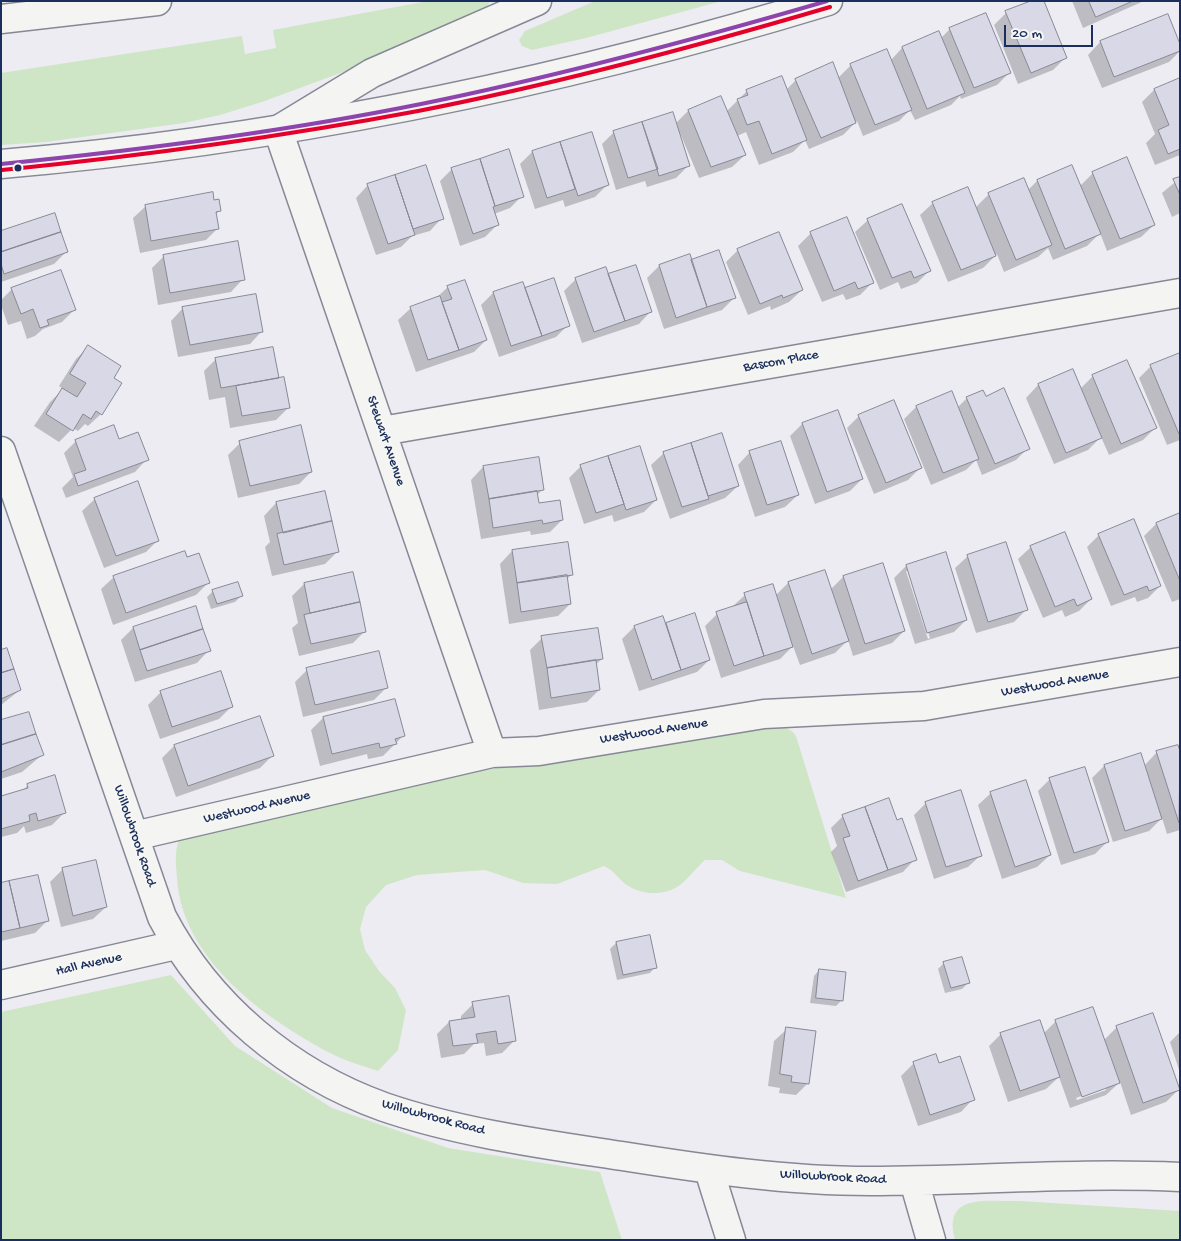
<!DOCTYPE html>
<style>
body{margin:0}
#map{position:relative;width:1181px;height:1241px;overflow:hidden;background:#edecf3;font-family:"Gochi Hand",sans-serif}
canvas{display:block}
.frame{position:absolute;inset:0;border:2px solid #1b2f5e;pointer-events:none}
.scale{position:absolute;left:1004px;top:25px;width:89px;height:22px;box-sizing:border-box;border:2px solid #1b2f5e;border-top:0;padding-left:6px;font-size:15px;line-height:18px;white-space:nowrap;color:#1b2f5e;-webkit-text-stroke:4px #f6f6f2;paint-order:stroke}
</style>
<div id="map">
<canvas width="1181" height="1241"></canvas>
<div class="frame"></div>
<div class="scale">20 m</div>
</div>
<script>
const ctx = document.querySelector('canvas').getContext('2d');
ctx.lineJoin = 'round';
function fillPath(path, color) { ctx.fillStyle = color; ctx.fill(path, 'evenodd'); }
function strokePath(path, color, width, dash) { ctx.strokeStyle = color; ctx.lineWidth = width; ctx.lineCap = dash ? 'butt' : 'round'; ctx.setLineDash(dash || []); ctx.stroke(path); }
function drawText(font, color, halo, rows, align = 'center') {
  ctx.font = font + ' "Gochi Hand",sans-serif'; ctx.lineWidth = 4; ctx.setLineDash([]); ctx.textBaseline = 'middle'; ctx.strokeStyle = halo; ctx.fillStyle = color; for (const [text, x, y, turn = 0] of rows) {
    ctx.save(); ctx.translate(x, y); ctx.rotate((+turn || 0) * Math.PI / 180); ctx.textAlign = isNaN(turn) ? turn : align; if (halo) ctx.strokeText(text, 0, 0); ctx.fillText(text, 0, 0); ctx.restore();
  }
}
const green = new Path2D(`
 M428 1H490L485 12 389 55 262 102 220 115 184 123 46 142 1 145V73L242 36 245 54 276 48 273 30Z
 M595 1H722L586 38 532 50 522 46 519 40 525 31Z
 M772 726C783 727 790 727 796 736L846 898 740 871 722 860H705C697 867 689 878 680 885 664 897 639 895 624 883 616 876 616 872 604 866L557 884 523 883 485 870 417 875 386 885 366 907 360 929 365 950 379 971 395 988 406 1010 398 1050 378 1071C363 1066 346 1061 332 1054 265 1019 182 960 177 878 176 864 174 850 180 837L405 784 649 742 675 744Z
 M171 975 235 1046 332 1108 448 1148 600 1172 622 1240H1V1012Z
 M1020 1201 1180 1211V1240H955C942 1192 988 1202 1020 1201Z`);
const shadow = new Path2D(`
 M1072 1H1144L1083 28Z
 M1006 13 1066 57 1053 70 1018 84 994 25Z
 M1167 16 1180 51 1169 62 1102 88 1088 55 1100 42Z
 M950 29 1009 73 997 85 961 99 960 96 951 105 915 120 910 110 899 121 863 136 857 121 843 135 809 149 805 140 793 152 759 165 746 132 737 136 745 155 732 167 699 178 680 133 678 134 689 165 676 178 647 187 645 181 616 190 602 144 614 132 675 124 688 111 726 112 747 91 786 90 796 80 838 78 851 65 891 60 902 48 939 33 941 38Z
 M1180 80V155L1155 165 1146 143 1155 134 1142 102 1154 90Z
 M591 133 607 185 595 197 565 207 563 200 535 209 520 164 532 152Z
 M452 169 522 196 510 208 494 214 497 225 485 237 460 246 440 181Z
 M1093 173 1154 225 1141 237 1107 251 1100 233 1087 246 1053 260 1048 248 1038 257 1004 272 997 254 983 268 948 282 920 215 933 203 975 208 989 194 1028 190 1037 181 1080 186Z
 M1180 178V213L1172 217 1162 193Z
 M368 185 442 218 430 231 412 236 401 247 376 255 356 198Z
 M213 202 220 210 215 215 218 228 206 240 140 253 133 218 146 206Z
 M868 220 929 271 917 283 901 289 898 282 880 290 855 232Z
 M1 232 66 252 54 264 1 282Z
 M811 233 872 283 860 295 846 300 843 294 822 302 798 246Z
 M738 250 802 290 789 302 771 310 770 306 748 315 726 262Z
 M164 256 243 279 231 292 158 305 152 268Z
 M690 261 734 298 722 310 664 329 647 278 659 266Z
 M607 275 651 311 639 324 582 343 564 291 576 279Z
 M522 283 524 290 568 325 556 337 499 357 481 305 493 293Z
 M448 287 486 340 474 352 416 372 398 320 411 308 435 299Z
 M12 289 74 310 62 322 43 329 35 336 27 339 21 321 8 325 1 305V300Z
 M183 308 262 331 250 344 178 357 171 321Z
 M88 347 112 378 120 383 101 414 88 426 85 424 78 431 73 428 59 442 34 426 50 402 63 389 59 386 76 359Z
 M1180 354V440L1167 445 1139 378 1151 366Z
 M216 359 278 380 288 408 276 420 230 428 225 397 209 400 204 371Z
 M1072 371 1080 389 1093 376 1155 428 1143 440 1109 455 1101 437 1088 450 1054 464 1026 398 1038 385Z
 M967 398H986L1028 448 1016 460 982 475 976 460 966 470 931 485 904 419 916 407 957 408Z
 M837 412 862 479 850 491 815 504 790 436 802 424Z
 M859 416 920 468 908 480 874 494 847 428Z
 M76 441H119L147 459 135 472 66 498 62 488 73 477 64 453Z
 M240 443 311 472 299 484 238 498 228 455Z
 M639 447 656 500 644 512 614 522 612 515 584 524 569 478 581 466Z
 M750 452 798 495 785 507 755 517 738 465Z
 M664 453 738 486 725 498 670 519 651 465Z
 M483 467 543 489 536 496 538 505 562 520 550 532 531 535 530 531 481 539 471 480Z
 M95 499 158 540 146 552 104 568 82 511Z
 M276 503 337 552 325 564 272 576 265 547 270 542 264 516Z
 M1180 514V599L1172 602 1144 536 1156 524Z
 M1099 535 1160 586 1148 598 1137 602 1135 597 1111 606 1087 547Z
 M567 543 572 574 566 580 570 604 558 616 509 624 500 564 512 551Z
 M1031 547 1091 599 1079 611 1065 617 1062 610 1043 618 1018 559Z
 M968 556 1026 610 1014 622 976 633 955 568Z
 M186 559 208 583 196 595 113 625 101 589 114 577Z
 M882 564 904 631 892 643 853 656 848 640 835 653 800 665 793 646 780 659 721 678 705 626 717 614 732 607 745 595 775 596 788 583 830 590 843 577Z
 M906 566 966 620 954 632 915 644 894 578ZM906 571H909L930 638 928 639Z
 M352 573 365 631 353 643 299 656 292 628 298 623 292 596 304 584Z
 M213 591 241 596 235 602 211 609 207 597Z
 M195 608 209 650 197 663 135 682 121 640 133 628Z
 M694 615 709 660 697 672 639 691 622 639 634 627 662 617 665 624Z
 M542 638 602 659 595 665 599 690 587 702 539 710 530 650Z
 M1 651 20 690 1 705Z
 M307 670 387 687 374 700 303 717 295 682Z
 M161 692 231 707 219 719 160 739 148 705Z
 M323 718 403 736 383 756 368 759 367 754 320 766 311 730Z
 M1 722 42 755 22 772 1 779Z
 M174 746 272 756 260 768 176 797 162 758Z
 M1157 752 1180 753V830L1167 834 1162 818 1149 831 1113 842 1092 778 1104 766H1144Z
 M1050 779 1108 841 1095 854 1061 865 1038 791Z
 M28 785 65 812 52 825 26 833 24 826 17 833 1 837V797L22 791Z
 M991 793 1050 855 1037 867 1002 879 978 805Z
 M926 803 981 855 968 867 934 879 914 815Z
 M843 816 915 859 903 872 846 892 831 852 837 846 831 828Z
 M95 862 106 907 93 919 61 927 50 882 62 870Z
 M1 884 47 921 35 933 1 941Z
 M649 936 655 967 650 973 617 980 610 949 616 943Z
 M944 963 968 983 962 989 945 993 938 969Z
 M819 970 842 1000 836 1006 810 1003 814 976Z
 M473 1004 514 1041 502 1053 486 1056 484 1043 474 1044 464 1054 441 1058 437 1034 449 1022 461 1020V1016Z
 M1056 1021 1104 1040 1117 1027 1179 1089 1166 1102 1131 1115 1120 1082 1106 1095 1070 1108 1059 1077 1046 1089 1008 1102 989 1046 1001 1034H1043ZM1106 1087V1090L1077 1100 1076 1098Z
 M787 1029 808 1083 796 1095 779 1093 780 1088 768 1086 774 1041Z
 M1180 1032V1073L1170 1042Z
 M935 1056 938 1064 973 1099 961 1112 918 1126 901 1076 913 1064Z`);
const building = new Path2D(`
 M1031 1H1044L1067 58 1031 73 1005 11Z
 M1089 1H1133L1096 17Z
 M986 13 1011 73 974 88 949 28Z
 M1168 14 1180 44V51L1114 77 1100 41Z
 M939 31 965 93 927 109 902 47Z
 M887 49 912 110 875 125 850 64Z
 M833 62 856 123 821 138 795 79Z
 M782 76 807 140 772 154 759 121 747 125 737 99 748 95 746 90Z
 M1180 78V149L1168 154 1158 130 1169 125 1154 89Z
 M721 96 746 155 711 167 688 110Z
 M673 112 690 166 659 176 642 122Z
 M642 122 658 169 628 178 613 131Z
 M592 132 609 185 578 196 560 142Z
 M560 142 575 189 547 198 532 151Z
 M509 149 524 197 495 206 480 159Z
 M1127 157 1155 225 1120 239 1092 172Z
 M480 159 495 206 493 207 499 225 473 234 451 168Z
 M426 165 444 219 413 229 395 175Z
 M1072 165 1101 234 1065 249 1037 180Z
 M395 175 415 235 388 244 367 184Z
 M1180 177V195L1173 179Z
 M1024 178 1052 245 1016 260 988 193Z
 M968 187 996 256 961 270 932 202Z
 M213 192 214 200 219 199 221 211 216 212 219 229 151 241 145 205Z
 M902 204 931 271 914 278 911 271 892 278 867 219Z
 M55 213 61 232 1 252V231Z
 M847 217 874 283 858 289 855 282 834 291 810 232Z
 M61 232 68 252 4 274 1 264V252Z
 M779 232 803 290 783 298 782 295 760 304 737 249Z
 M238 241 245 280 170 293 163 255Z
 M719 250 736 298 707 307 691 260Z
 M690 254 707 307 676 318 659 265Z
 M636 265 652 312 625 321 608 274Z
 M606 267 625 321 594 332 575 278Z
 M61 270 76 310 47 320 49 325 40 328 33 309 21 314 11 288Z
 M554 278 570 326 542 336 525 288Z
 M465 280 487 340 459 350 442 302 452 299 447 286Z
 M523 282 542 336 511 346 493 292Z
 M256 294 263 332 190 345 182 307Z
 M440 296 459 350 428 360 410 307Z
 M88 345 121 366 114 378 122 383 102 415 96 411 91 419 83 414 73 431 46 414 62 388 77 397 86 383 70 374Z
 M273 347 279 378 221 388 215 358Z
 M1180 353V433L1179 434 1150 365Z
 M1127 360 1157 428 1121 444 1092 375Z
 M1073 369 1102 438 1066 453 1038 384Z
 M284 377 290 408 242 416 236 386Z
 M1004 388 1030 449 995 464 966 397 983 390 986 396Z
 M952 391 979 459 943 473 916 406Z
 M894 400 922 468 886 483 858 415Z
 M838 410 863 479 827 492 802 423Z
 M114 425 119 439 138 432 149 460 78 486 74 474 86 470 75 440Z
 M301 425 312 472 250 486 239 441Z
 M722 433 739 486 708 496 691 443Z
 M781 441 799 495 767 505 749 451Z
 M691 443 709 499 682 507 663 452Z
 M640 446 657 500 626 510 608 456Z
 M608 456 624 504 596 513 580 465Z
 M539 457 544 490 489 499 483 466Z
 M138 481 159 541 116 556 94 498Z
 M325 491 332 521 283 533 276 502Z
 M537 491 539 503 560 500 563 520 543 524 542 520 493 528 489 499Z
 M1180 513V581L1156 523Z
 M1134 519 1161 586 1149 591 1147 586 1124 595 1098 534Z
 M332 521 339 552 284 565 277 534Z
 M1065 532 1092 599 1077 606 1074 599 1055 607 1030 546Z
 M568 542 573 575 517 583 512 550Z
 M1006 542 1028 610 988 622 967 555Z
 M185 551 187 557 199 553 210 583 126 613 113 576Z
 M946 552 967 620 927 633 906 565Z
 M883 563 905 631 865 644 843 576Z
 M825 570 849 641 812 654 788 582Z
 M353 572 360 602 310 613 304 583Z
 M567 575 571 604 521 612 517 583Z
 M238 582 243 596 217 604 212 590Z
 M773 584 793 647 764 656 744 593Z
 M360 602 366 632 311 644 304 615Z
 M747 602 764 656 734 666 716 612Z
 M196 606 203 629 140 650 133 627Z
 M695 613 710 660 681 670 666 623Z
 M663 616 681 670 652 680 634 626Z
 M598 628 603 659 547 668 541 636Z
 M203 629 211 651 147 671 140 650Z
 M7 648 14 669 1 673V650Z
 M379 651 388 688 315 705 306 668Z
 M596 660 600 690 551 698 547 668Z
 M14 669 21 690 1 699V673Z
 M221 671 233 707 172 727 160 691Z
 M395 699 405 736 395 739 397 744 380 748 379 743 332 754 323 717Z
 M29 712 36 734 1 745V720Z
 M260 716 274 756 188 786 174 745Z
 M36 734 44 755 1 772V745Z
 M1178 745 1180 751 1179 823 1156 751Z
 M1141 753 1162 819 1125 831 1104 765Z
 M1085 767 1109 842 1074 853 1049 778Z
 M55 775 66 813 38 821 36 813 29 815 30 821 1 829V796L28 788 27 784Z
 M1026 780 1051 855 1015 867 990 792Z
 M961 790 982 856 946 867 925 802Z
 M889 798 897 820 902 818 917 860 888 870 865 807Z
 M865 807 888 870 858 881 843 838 850 836 842 815Z
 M96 860 107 907 73 916 62 868Z
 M38 875 49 921 20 928 9 881Z
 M9 881 20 928 1 932V883Z
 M650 935 657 968 623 975 616 942Z
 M962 957 970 983 951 988 943 962Z
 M819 969 846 972 843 1001 816 998Z
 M509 996 516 1041 498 1044 496 1031 476 1034 478 1043 453 1046 449 1021 475 1017 472 1002Z
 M1093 1007 1120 1083 1082 1097 1055 1020Z
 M1153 1013 1180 1090 1143 1103 1116 1026Z
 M1040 1020 1060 1077 1020 1091 1000 1033Z
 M786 1027 816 1031 809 1084 791 1082 792 1076 780 1074Z
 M936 1054 939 1063 960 1056 975 1100 930 1115 913 1062Z`);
const minor = new Path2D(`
 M278 130 492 753
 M382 431 1180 293
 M1 451 162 917C208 1005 289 1073 384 1107 460 1133 543 1144 622 1156 704 1169 787 1181 870 1181 973 1181 1076 1172 1180 1177
 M134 836 492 753 539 751 764 714 924 706 1180 662
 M1 985 176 945
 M709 1170 731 1240
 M914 1181 931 1240`);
const major = new Path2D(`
 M1 164C281 140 559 83 828 1`);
const highway = new Path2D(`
 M1 19 157 1
 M278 130 372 73 537 1`);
const bus1 = new Path2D(`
 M1 164C142 150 282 132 421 104 558 76 693 40 827 1`);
const bus2 = new Path2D(`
 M2 170C141 156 280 137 418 111 557 84 694 47 830 7`);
const markers = [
 [18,168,4.5,"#1b2f5e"]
];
const streetNames = [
 ["Bascom Place",781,362,-10],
 ["Stewart Avenue",385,441,71],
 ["Westwood Avenue",1055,684,-10],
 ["Westwood Avenue",654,732,-9],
 ["Westwood Avenue",257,808,-13],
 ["Willowbrook Road",134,836,71],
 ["Hall Avenue",89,965,-13],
 ["Willowbrook Road",433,1118,15],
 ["Willowbrook Road",833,1178,3]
];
fillPath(green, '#cee6c6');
fillPath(shadow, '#0003');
fillPath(building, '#d9d8e7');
strokePath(building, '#868995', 1);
strokePath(minor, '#868995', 31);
strokePath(major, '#868995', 31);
strokePath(highway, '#868995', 31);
strokePath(minor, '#f4f4f3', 28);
strokePath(major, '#f4f4f3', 28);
strokePath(highway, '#f4f4f3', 28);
strokePath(bus1, '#8e44ad', 4);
strokePath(bus2, '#e4002b', 4);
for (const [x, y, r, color] of markers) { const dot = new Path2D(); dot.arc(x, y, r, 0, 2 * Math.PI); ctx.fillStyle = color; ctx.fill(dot); strokePath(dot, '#f6f6f2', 2); }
drawText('14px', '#1b2f5e', '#f6f6f2', streetNames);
</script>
